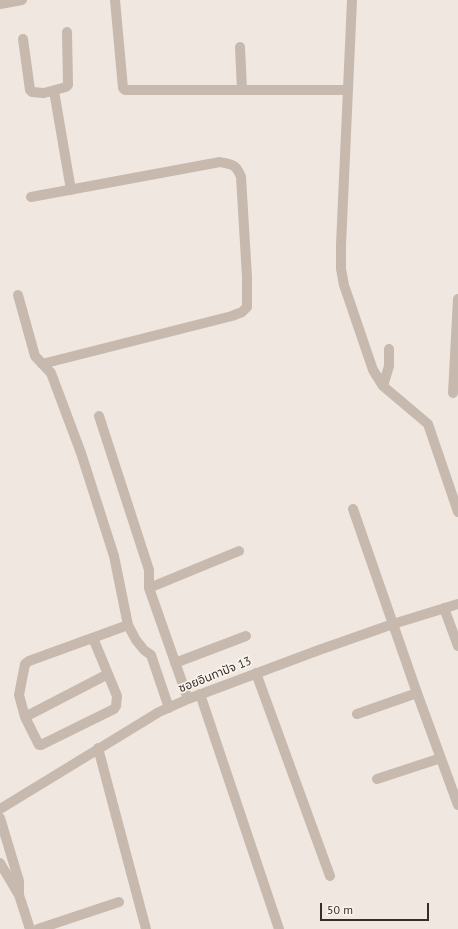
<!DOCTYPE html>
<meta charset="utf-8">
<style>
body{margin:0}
#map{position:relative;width:458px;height:929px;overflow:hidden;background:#f0e8e0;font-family:"PT Sans",sans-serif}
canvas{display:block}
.scale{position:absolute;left:320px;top:903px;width:109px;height:18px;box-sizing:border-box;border:2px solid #372e2b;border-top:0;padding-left:5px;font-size:12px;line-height:14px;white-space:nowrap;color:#372e2b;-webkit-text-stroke:3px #f8f3ec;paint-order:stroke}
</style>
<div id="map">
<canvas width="458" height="929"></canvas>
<div class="scale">50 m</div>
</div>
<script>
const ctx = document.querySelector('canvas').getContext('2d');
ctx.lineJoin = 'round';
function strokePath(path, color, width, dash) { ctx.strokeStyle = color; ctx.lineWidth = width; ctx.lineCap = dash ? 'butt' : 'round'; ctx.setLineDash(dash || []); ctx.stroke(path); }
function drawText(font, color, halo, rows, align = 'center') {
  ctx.font = font + ' "PT Sans","Noto Sans Thai",sans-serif'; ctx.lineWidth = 3.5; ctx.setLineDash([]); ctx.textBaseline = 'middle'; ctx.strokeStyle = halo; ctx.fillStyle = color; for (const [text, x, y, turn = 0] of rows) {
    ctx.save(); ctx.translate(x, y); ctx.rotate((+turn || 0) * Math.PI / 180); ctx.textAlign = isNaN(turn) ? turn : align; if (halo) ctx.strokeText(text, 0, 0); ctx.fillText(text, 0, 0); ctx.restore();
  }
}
const minor = new Path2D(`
 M115 0 123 88 125 90H348
 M352 0 341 245V269L344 285 373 370 383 386 428 424 458 512
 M0 4 22 0
 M23 39 30 90 32 92 44 93 66 87 68 85 67 32
 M240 47 242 90
 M54 91 71 190
 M31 197 220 162C233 165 236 164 241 177L247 277V307L242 312 232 316 42 364
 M18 295 35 356 51 373 81 453 114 556 128 625 136 640 144 650 151 655 169 708
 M383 386 389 366V349
 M453 393 458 299
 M99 416 149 570V588L188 699
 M353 509 417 693 458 805
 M149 588 239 551
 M444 608 458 646
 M93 638 117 696 116 706 114 709 41 745H39L25 717 19 695 25 664 29 661 128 625
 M175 663 246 636
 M256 673 330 876
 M200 694 279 929
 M357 714 417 693
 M25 717 108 674
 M98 748 146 929
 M377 779 441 758
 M0 809 123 734 159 712 188 699 319 650 393 624 458 604
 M0 818 19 881V895
 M0 863 19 895 30 929
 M38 929 119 902`);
const streetNames = [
 ["ซอยอินทาปัจ 13",215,675,-22]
];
strokePath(minor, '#c7b9ad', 10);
drawText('12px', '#372e2b', '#f8f3ec', streetNames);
</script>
